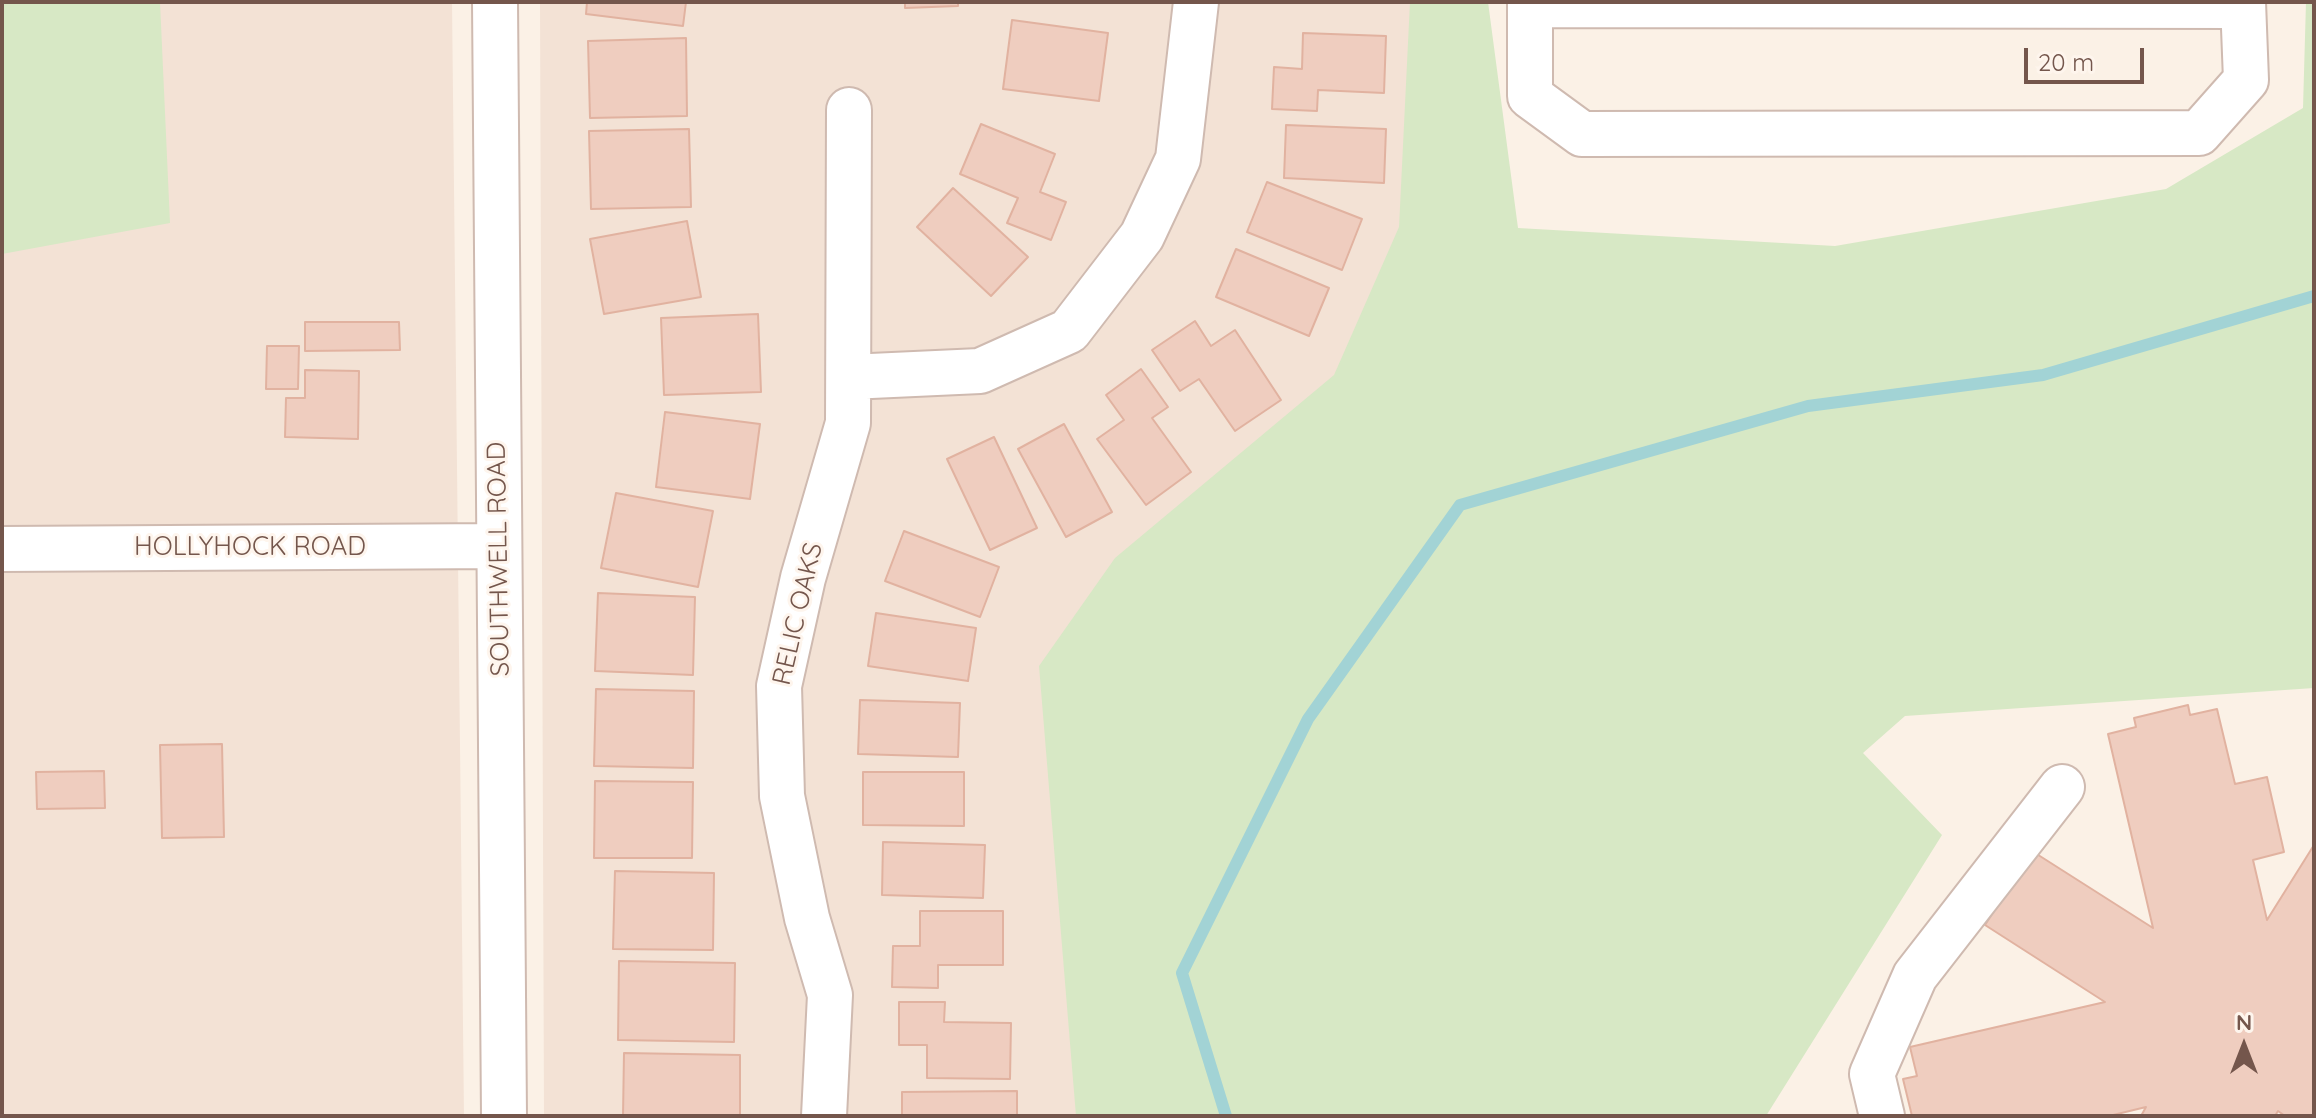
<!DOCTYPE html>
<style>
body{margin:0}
#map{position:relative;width:2316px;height:1118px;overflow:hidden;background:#fbf1e6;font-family:Quicksand,sans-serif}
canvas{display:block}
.frame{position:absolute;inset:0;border:4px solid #74564c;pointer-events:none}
.north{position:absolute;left:2204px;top:1006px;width:80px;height:80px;-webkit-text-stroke:6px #fef5ed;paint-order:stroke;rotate:0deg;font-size:22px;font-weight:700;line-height:32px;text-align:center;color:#74564c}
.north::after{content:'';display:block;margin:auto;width:28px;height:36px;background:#74564c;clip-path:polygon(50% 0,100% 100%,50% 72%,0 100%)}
.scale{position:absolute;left:2024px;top:48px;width:120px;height:36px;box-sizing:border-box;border:4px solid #74564c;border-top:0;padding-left:10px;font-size:24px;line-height:28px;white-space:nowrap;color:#74564c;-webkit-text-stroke:6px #fef5ed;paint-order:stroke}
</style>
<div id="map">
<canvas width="2316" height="1118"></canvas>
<div class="frame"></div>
<div class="north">N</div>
<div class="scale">20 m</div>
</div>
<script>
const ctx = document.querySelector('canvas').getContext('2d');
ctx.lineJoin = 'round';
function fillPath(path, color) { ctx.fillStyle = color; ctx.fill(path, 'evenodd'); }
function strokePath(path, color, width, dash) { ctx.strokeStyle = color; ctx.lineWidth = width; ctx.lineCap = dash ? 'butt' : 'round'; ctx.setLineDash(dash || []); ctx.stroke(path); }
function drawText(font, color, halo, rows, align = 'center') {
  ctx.font = font + ' Quicksand,sans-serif'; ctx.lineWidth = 6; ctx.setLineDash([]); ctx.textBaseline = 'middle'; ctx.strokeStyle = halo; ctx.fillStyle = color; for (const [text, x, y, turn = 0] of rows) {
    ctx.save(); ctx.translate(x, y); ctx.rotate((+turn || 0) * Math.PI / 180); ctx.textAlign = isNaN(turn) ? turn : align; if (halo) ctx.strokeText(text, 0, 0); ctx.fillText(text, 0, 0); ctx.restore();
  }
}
const residential = new Path2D(`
 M2 2H452L464 1116H2Z
 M540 2H1455L1461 320 1078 1116H544Z`);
const green = new Path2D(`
 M2 2H160L170 223 2 254Z
 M1410 2H1488L1518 228 1835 246 2166 189 2303 108 2306 2H2314V688L1905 716 1863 753 1942 835 1766 1116H1076L1039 666 1115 558 1334 375 1399 227Z`);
const stream = new Path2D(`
 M1226 1116 1182 973 1308 719 1460 505 1808 406 2043 375 2314 296`);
const building = new Path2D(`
 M587 2H686L683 26 586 14Z
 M905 2H958V6L905 8Z
 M1012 20 1108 33 1099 101 1003 89Z
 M1303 33 1386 36 1384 93 1318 90 1317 111 1272 109 1274 67 1302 69Z
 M686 38 687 116 590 118 588 41Z
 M981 124 1055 154 1040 192 1066 202 1051 240 1007 223 1018 198 960 174Z
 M1286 125 1386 129 1384 183 1284 178Z
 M689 129 691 207 591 209 589 131Z
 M1267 182 1362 219 1342 270 1247 232Z
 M953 188 1028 257 991 296 917 227Z
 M687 221 701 297 604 314 590 239Z
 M1236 249 1329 288 1309 336 1216 297Z
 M758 314 761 392 664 395 661 318Z
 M1195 321 1211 346 1235 330 1281 400 1235 431 1199 379 1180 391 1152 350Z
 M305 322H399L400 350 305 351Z
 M267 346H299L298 389H266Z
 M1141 369 1168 407 1152 418 1191 472 1146 505 1097 439 1124 420 1106 395Z
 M305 370 359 371 358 439 285 437 286 398H305Z
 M665 412 760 424 750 499 656 487Z
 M1064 424 1112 512 1066 537 1018 449Z
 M994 437 1037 528 990 550 947 459Z
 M616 493 713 511 698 587 601 568Z
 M904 531 999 567 980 617 885 581Z
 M598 593 695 597 693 675 595 671Z
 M876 613 976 628 968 681 868 666Z
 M596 689 694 691 693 768 594 766Z
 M860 700 960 703 958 757 858 754Z
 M2188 705 2190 715 2217 709 2235 784 2267 777 2284 852 2253 860 2267 920 2314 845V1116H2285L2278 1111 2275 1116H2141L2146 1107 2109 1116H1912L1903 1079 1917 1076 1910 1047 2105 1002 1985 925 2032 851 2153 928 2108 734 2136 727 2134 718Z
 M222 744 224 837 162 838 160 745Z
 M104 771 105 808 37 809 36 772Z
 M863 772H964V826L863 825Z
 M595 781 693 782 692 858H594Z
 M883 842 985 845 983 898 882 895Z
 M615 871 714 873 713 950 613 949Z
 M920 911H1003V965H938V988L892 987 893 946H920Z
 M619 961 735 963 734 1042 618 1040Z
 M899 1002H945L944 1022 1011 1023 1010 1079 927 1078V1045H899Z
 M624 1053 740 1055V1116H623Z
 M1017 1091V1116H902V1092Z`);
const minor = new Path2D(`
 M495 2 504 1116
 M1530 2V96L1582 134 2199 133 2246 80 2243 2
 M1530 5 2243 6
 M849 377 980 371 1069 331 1142 236 1178 159 1196 2
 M2 549 498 546
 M824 1116 830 995 807 918 782 796 779 686 803 578 848 423 849 110
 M1882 1116 1872 1074 1915 976 2062 787`);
const streetNames = [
 ["HOLLYHOCK ROAD",250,547],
 ["SOUTHWELL ROAD",499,559,-91],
 ["RELIC OAKS",798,614,-77]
];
fillPath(residential, '#f3e2d5');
fillPath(green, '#d7e8c5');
strokePath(stream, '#a2d3d5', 12);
fillPath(building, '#efcdbf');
strokePath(building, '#e1b2a0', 2);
strokePath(minor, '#cfbab0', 48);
strokePath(minor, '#fff', 44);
drawText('26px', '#74564c', '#fef5ed', streetNames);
</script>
